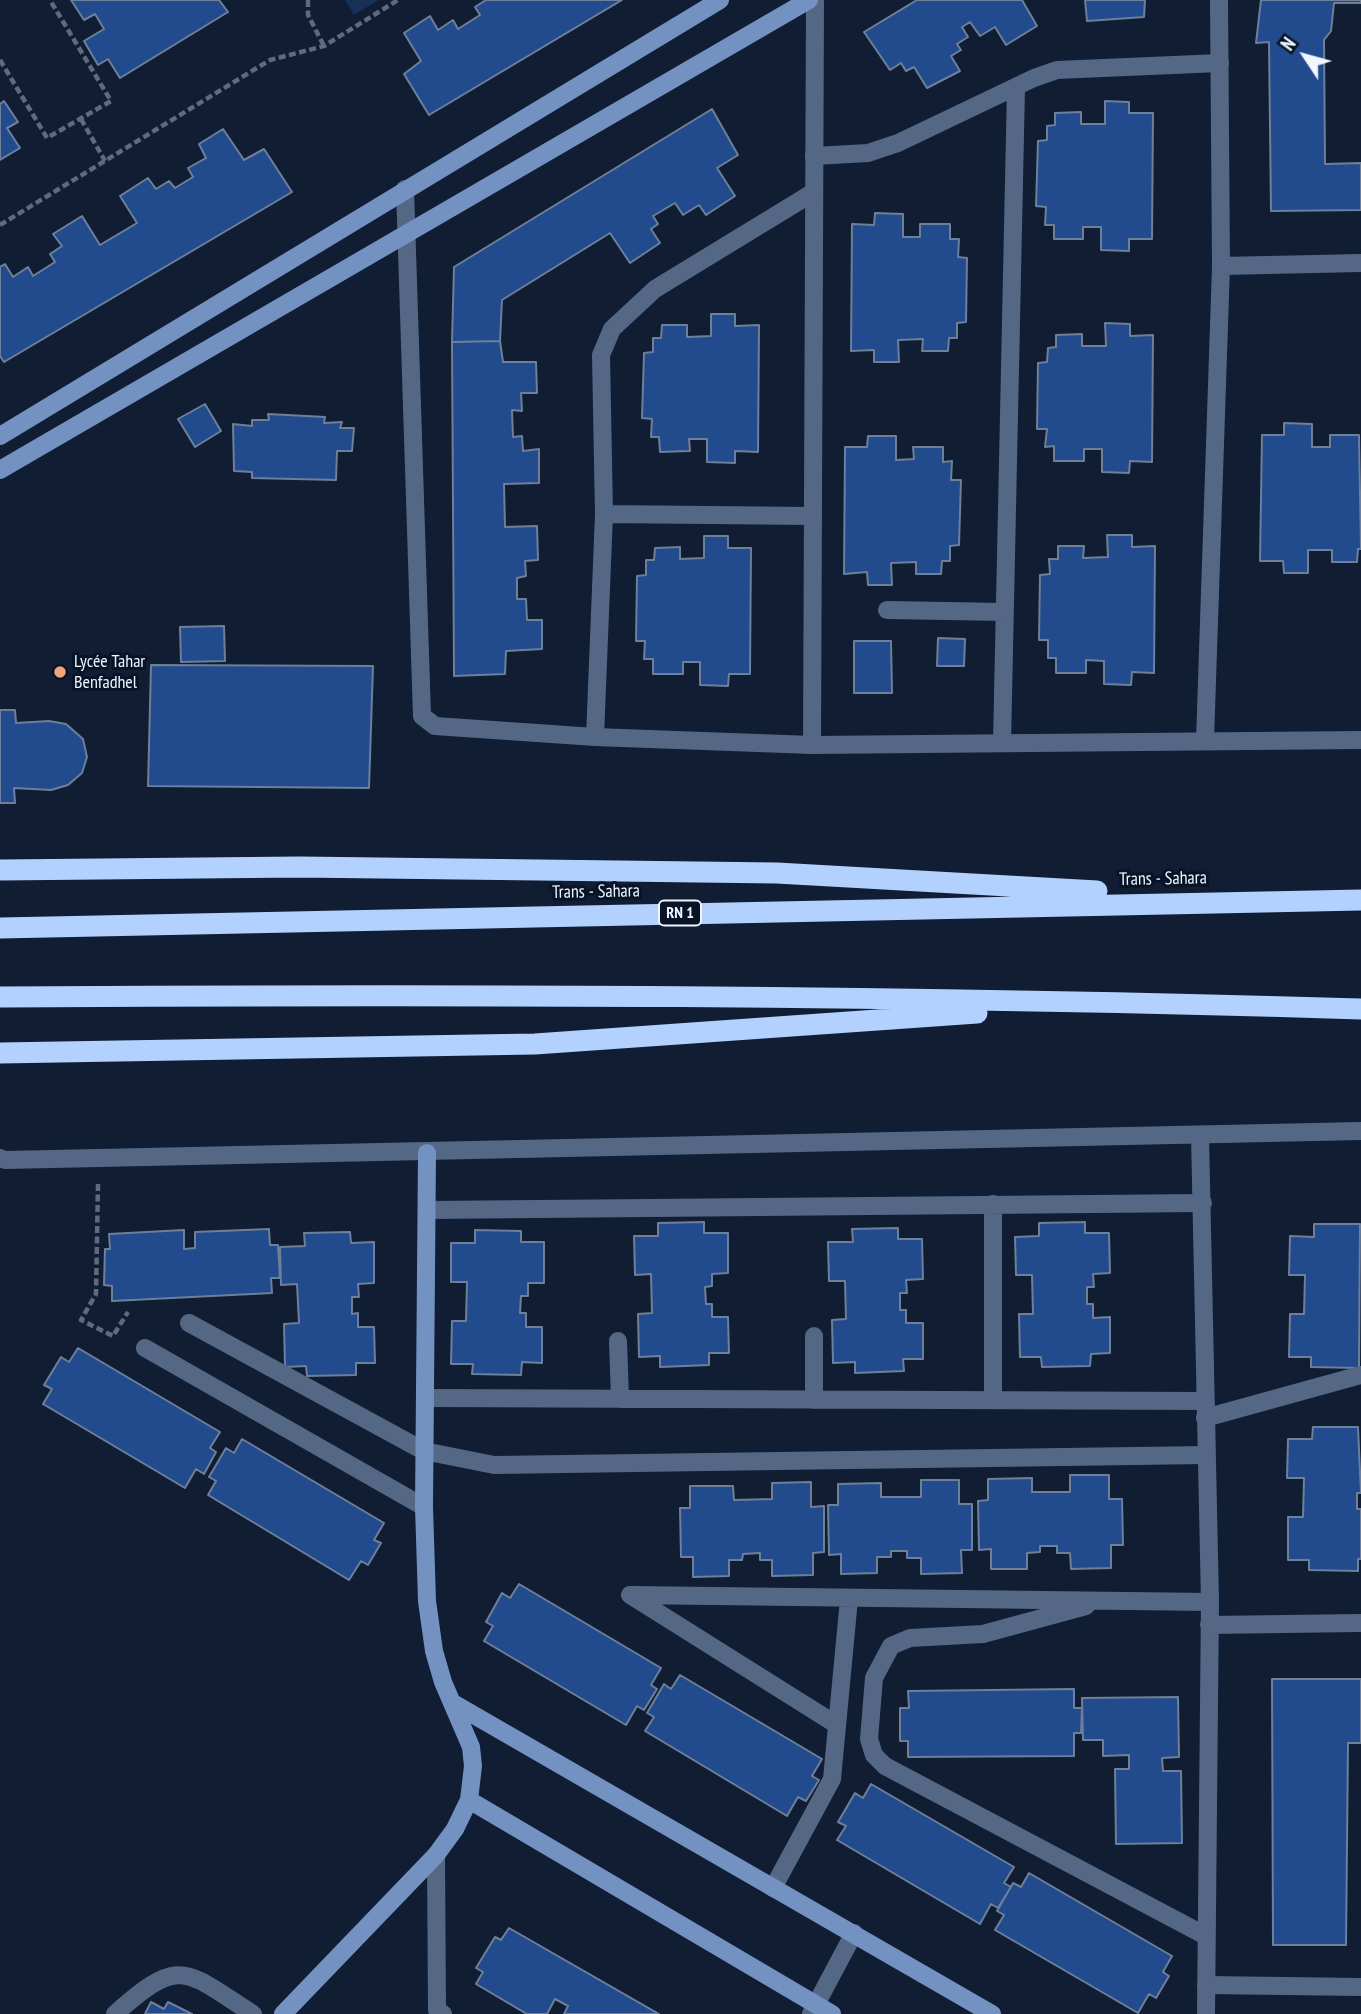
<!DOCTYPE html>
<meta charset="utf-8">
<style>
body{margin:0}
#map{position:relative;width:1361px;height:2014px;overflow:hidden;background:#101d33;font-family:"PT Sans Narrow",sans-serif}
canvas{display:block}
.north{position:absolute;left:1270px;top:21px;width:70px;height:70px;-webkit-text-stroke:5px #071428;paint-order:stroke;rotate:306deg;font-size:19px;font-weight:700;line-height:28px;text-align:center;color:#f0f6ff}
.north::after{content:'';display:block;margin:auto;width:24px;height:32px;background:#f0f6ff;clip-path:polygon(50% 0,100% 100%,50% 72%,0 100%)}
</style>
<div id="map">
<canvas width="1361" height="2014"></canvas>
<div class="north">N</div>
</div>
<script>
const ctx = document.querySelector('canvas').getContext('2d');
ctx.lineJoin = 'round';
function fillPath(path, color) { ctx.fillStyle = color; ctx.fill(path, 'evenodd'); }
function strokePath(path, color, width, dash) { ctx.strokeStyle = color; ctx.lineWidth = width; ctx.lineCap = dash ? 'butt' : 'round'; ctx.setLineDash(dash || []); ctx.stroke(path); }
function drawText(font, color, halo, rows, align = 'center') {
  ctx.font = font + ' "PT Sans Narrow",sans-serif'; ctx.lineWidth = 6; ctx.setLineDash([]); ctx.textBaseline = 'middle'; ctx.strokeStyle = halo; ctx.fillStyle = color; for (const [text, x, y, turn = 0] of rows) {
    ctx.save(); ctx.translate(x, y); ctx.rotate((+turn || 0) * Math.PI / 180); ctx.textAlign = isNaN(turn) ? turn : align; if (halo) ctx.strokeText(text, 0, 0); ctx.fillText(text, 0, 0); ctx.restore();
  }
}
const green = new Path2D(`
 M345 0H379L354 15Z`);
const building = new Path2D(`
 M71 0H219L228 12 120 78 108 59 98 65 84 41 104 29 95 14 84 20Z
 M486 0H622L429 115 404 74 421 61 404 33 430 16 438 30 453 20 458 29 480 15 475 7Z
 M917 0H1022L1037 26 1006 45 995 27 980 36 970 22 962 27 968 37 957 44 961 50 951 56 960 71 927 88 914 67 906 71 901 63 890 70 864 32Z
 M1085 0H1145L1144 17 1087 21Z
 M1261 0H1361V3H1334L1331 31 1324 40 1325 164 1361 163V210L1271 211 1269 42 1256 43Z
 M4 101 18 122 7 128 20 148 0 160V104Z
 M1105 101 1129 102V113H1153L1152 239H1129V251L1101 250V227H1083V239H1054V225H1045L1046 207 1036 206 1038 141 1047 140V126L1055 125V113L1081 112V124H1105Z
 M712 109 738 155 717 168 735 196 706 215 699 205 683 215 675 203 653 216 658 224 651 229 660 243 630 263 610 233 502 300 500 341 452 342 454 267Z
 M223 129 244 160 264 149 292 192 4 362 0 356V267L5 264 13 277 28 267 33 276 55 262 50 254 62 246 53 234 82 216 100 245 137 223 120 196 148 178 156 189 169 181 175 188 193 177 188 168 206 158 199 144Z
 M875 213 903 214V237H920V224H950V239H959L958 257 967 258 966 322 957 323V338H949L948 351H922L923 339 898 340 899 362H874V350L851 351 852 224 874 225Z
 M711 314H735V326L759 325 758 452 735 451V463L707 462V439H689L690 451 660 452 659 437H651L652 419 642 418 644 353 653 352V338H661L662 325H687V337L711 336Z
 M1105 323 1130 324V336L1153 335 1152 462 1130 461 1129 473 1102 472V449H1084V461H1054V446L1045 447 1047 429H1037L1038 363 1047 362 1048 348 1056 347V335L1082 334V346H1106Z
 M500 341 503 362H536L537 393H521L522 411 512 410 513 437 522 436 523 451 539 449V483L504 484 505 527 537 526 538 560 525 561 526 576 517 578V599H526L527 620H542V649L506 651 505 674 454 676 452 342Z
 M205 404 221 431 195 447 178 419Z
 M268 414 325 417 324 423 342 422 340 428H354L352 451H337L336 480 252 478V472L234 471 233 424 252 426V420H269Z
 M1284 423 1312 424V447H1330V435H1359L1361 549H1358L1357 562H1332V550H1308V573H1284L1283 561H1260L1262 435H1284Z
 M868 436H896V460L914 459 913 447H943V462L952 461 951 480H961L959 545 950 546V561H942L941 574H916V562L891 563 892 585H868L867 572 844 574 845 447H867Z
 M1107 535H1132V547L1155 546 1154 673 1132 672 1131 685 1104 684V661L1086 660V673H1056V658H1048V640H1039L1040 575 1050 574 1049 559H1058V546H1084L1083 558 1108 557Z
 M704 536H728V548H751L750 674H729L728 686 700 685V662H683V674H653V659H644L645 641H636L637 576 646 575V560H654L655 548 680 547V559L704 558Z
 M224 626 225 661 181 662 180 627Z
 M938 638 965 639 964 666H937Z
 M854 641H891L892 693H854Z
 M151 665 373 666 369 788 148 786Z
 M0 710H15L16 723 49 721 66 724 83 739 87 757 82 773 68 785 51 790 14 788 15 803H0Z
 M704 1222V1233H728V1273L712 1274V1286L705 1287 706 1304H712V1317H728L729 1353H709V1365L660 1367V1356L639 1357 638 1314 652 1313 651 1274 635 1275 634 1236H658V1223Z
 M1085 1222V1233H1109L1110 1273 1093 1274 1094 1287H1087V1304H1093V1318L1110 1317V1353L1091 1354 1090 1366 1042 1367 1041 1357H1020L1019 1314H1033L1032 1275H1016L1015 1237 1039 1236V1223Z
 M1314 1224H1360L1359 1368 1311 1367V1357H1289L1290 1314H1304L1305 1275H1289L1290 1236 1314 1237Z
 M898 1228V1239H922L923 1279 906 1280 907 1293H900V1310H906V1323H923V1359H903L904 1371 855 1373V1362L833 1363 832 1320 846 1319 845 1281H829L828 1242H853L852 1229Z
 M269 1229 270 1245H278L280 1278H271L272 1293 112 1301V1286L104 1285 105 1249H110L109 1234 184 1230V1249L195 1248V1232Z
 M475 1230 521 1231V1242H544V1283H528V1296H521L520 1313H526V1327H542V1363L522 1362 521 1375 472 1374 473 1364H451L452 1321H466L467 1282H451V1243H475Z
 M350 1232 351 1243 374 1242V1283L358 1284 359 1297H352V1314L358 1313V1327H374L375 1363H356V1375L307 1376 306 1366 285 1367 284 1324 299 1323 297 1284 281 1285 280 1247 305 1246 304 1233Z
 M78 1348 220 1432 210 1448 216 1452 204 1474 196 1469 185 1488 43 1404 52 1389 44 1385 61 1357 69 1362Z
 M1313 1427H1358L1361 1493H1357V1509H1361V1559H1358V1571L1309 1570V1560H1288V1517H1303L1304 1478H1287L1288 1439H1312Z
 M242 1439 384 1523 374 1540 381 1543 368 1565 361 1561 349 1580 208 1495 216 1481 209 1477 226 1448 234 1453Z
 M1070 1475H1109V1499H1122L1123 1545H1111V1568L1071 1569 1070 1553H1057V1546H1040V1552L1027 1553V1569H991V1549L979 1550 978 1501 988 1500V1479L1032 1478V1492H1070Z
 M921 1480H959V1504H972V1550H961L962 1573 921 1574V1558H907V1551H891V1557H877V1573L841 1574V1554L829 1555 828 1505H838V1484L881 1483V1497H921Z
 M811 1482V1507L824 1506V1552L813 1553V1575L772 1576V1560H760V1553L743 1554 742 1560H729V1576L693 1577V1557H681L680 1508H690V1486H733L734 1500 772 1499V1483Z
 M519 1584 661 1668 651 1685 657 1689 644 1710 637 1706 626 1725 484 1641 493 1626 486 1622 502 1593 510 1598Z
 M680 1675 822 1759 812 1776 819 1780 806 1801 798 1797 787 1816 645 1731 654 1717 647 1713 664 1684 671 1689Z
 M1272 1679H1361V1743H1348L1346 1945H1273Z
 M1074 1689V1708H1082L1081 1733H1074V1756L908 1757V1741H900V1708H909L908 1691Z
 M1178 1697 1179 1757 1162 1758 1163 1771H1181L1182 1843 1116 1844 1115 1769H1129V1755L1103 1756V1740H1083L1082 1698Z
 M871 1784 1014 1867 1004 1883 1011 1887 998 1908 991 1904 980 1924 837 1840 846 1826 838 1822 855 1793 863 1798Z
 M1029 1873 1172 1956 1163 1972 1169 1976 1156 1998 1149 1994 1138 2013 995 1930 1004 1915 997 1911 1013 1883 1021 1887Z
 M509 1928 659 2014H564L568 2006 555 1999 547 2014H527L476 1984 483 1972 476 1968 495 1937 501 1940Z
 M151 2002 164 2009 168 2002 192 2014H145Z`);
const path = new Path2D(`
 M308 0V15L324 46
 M0 60 47 138 111 101 50 0
 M81 119 105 161
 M0 225 270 60 324 46 398 0
 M98 1184 96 1294 81 1320 113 1336 128 1312`);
const lane = new Path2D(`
 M814 156 868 153 898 143 1034 78 1057 70 1220 63
 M604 514 813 516
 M887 610 1004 612
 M595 737 604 514 601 355 612 329 655 289 814 192
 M1002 743 1016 87
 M993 1204V1399
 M427 1210 1203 1203
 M189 1323 424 1451 494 1465 1206 1455
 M814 1336V1400
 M618 1341 620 1399
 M145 1348 424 1507
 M426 1398 1205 1401
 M1205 1418 1361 1375
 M1086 1606 983 1634 910 1638 891 1646 874 1678 869 1739 874 1755 885 1766 1206 1936
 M837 1725 630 1595 1210 1602
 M436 1855 437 2010 443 2014
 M773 1888 832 1779 849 1599
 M1206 1985 1361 1987
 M115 2014C181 1955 184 1970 253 2014`);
const street = new Path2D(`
 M405 189 422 716 435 726 595 737 812 745 1361 740
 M1221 266 1361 263
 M1205 740 1221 266 1219 0
 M812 745 815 0
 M1200 1135 1210 1602 1206 2014
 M0 1158 5 1160 1361 1131
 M1209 1625 1361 1623
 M811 2014 854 1933`);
const secondary = new Path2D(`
 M0 436 720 0
 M0 470 809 0
 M453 1703 992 2014
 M469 1800 832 2014
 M283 2014 436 1855 455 1829 469 1800 473 1766 471 1747 443 1682 434 1651 427 1601 424 1507 427 1153`);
const highway = new Path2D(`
 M0 870 300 867 777 873 1097 891
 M0 928 1361 900
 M0 997C453 994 908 995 1361 1009
 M0 1053 535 1044 977 1013`);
const markers = [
 [60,672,7,"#f0a279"]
];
const shields = [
 [680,913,42]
];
const shieldNames = [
 ["RN 1",680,913]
];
const poiNames = [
 ["Lycée Tahar",74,662],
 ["Benfadhel",74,683]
];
const streetNames = [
 ["Trans - Sahara",1163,879,-1],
 ["Trans - Sahara",596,892,-1]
];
fillPath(green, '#173056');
fillPath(building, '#214b8d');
strokePath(building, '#6e7f99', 2);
strokePath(path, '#606a7c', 4.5, [7, 3.5]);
strokePath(lane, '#546886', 18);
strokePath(street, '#546886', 18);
strokePath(secondary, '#7392c2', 18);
strokePath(highway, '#b3d1fe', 21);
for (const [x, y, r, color] of markers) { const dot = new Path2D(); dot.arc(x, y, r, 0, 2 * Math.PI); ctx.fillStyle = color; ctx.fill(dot); strokePath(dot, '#071428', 2.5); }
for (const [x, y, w] of shields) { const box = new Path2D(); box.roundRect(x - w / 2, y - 12.5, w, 25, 5); ctx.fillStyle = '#071428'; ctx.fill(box); strokePath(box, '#f0f6ff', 2); }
drawText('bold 16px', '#f0f6ff', null, shieldNames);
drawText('18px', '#f0f6ff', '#071428', poiNames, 'left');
drawText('18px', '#f0f6ff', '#071428', streetNames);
</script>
